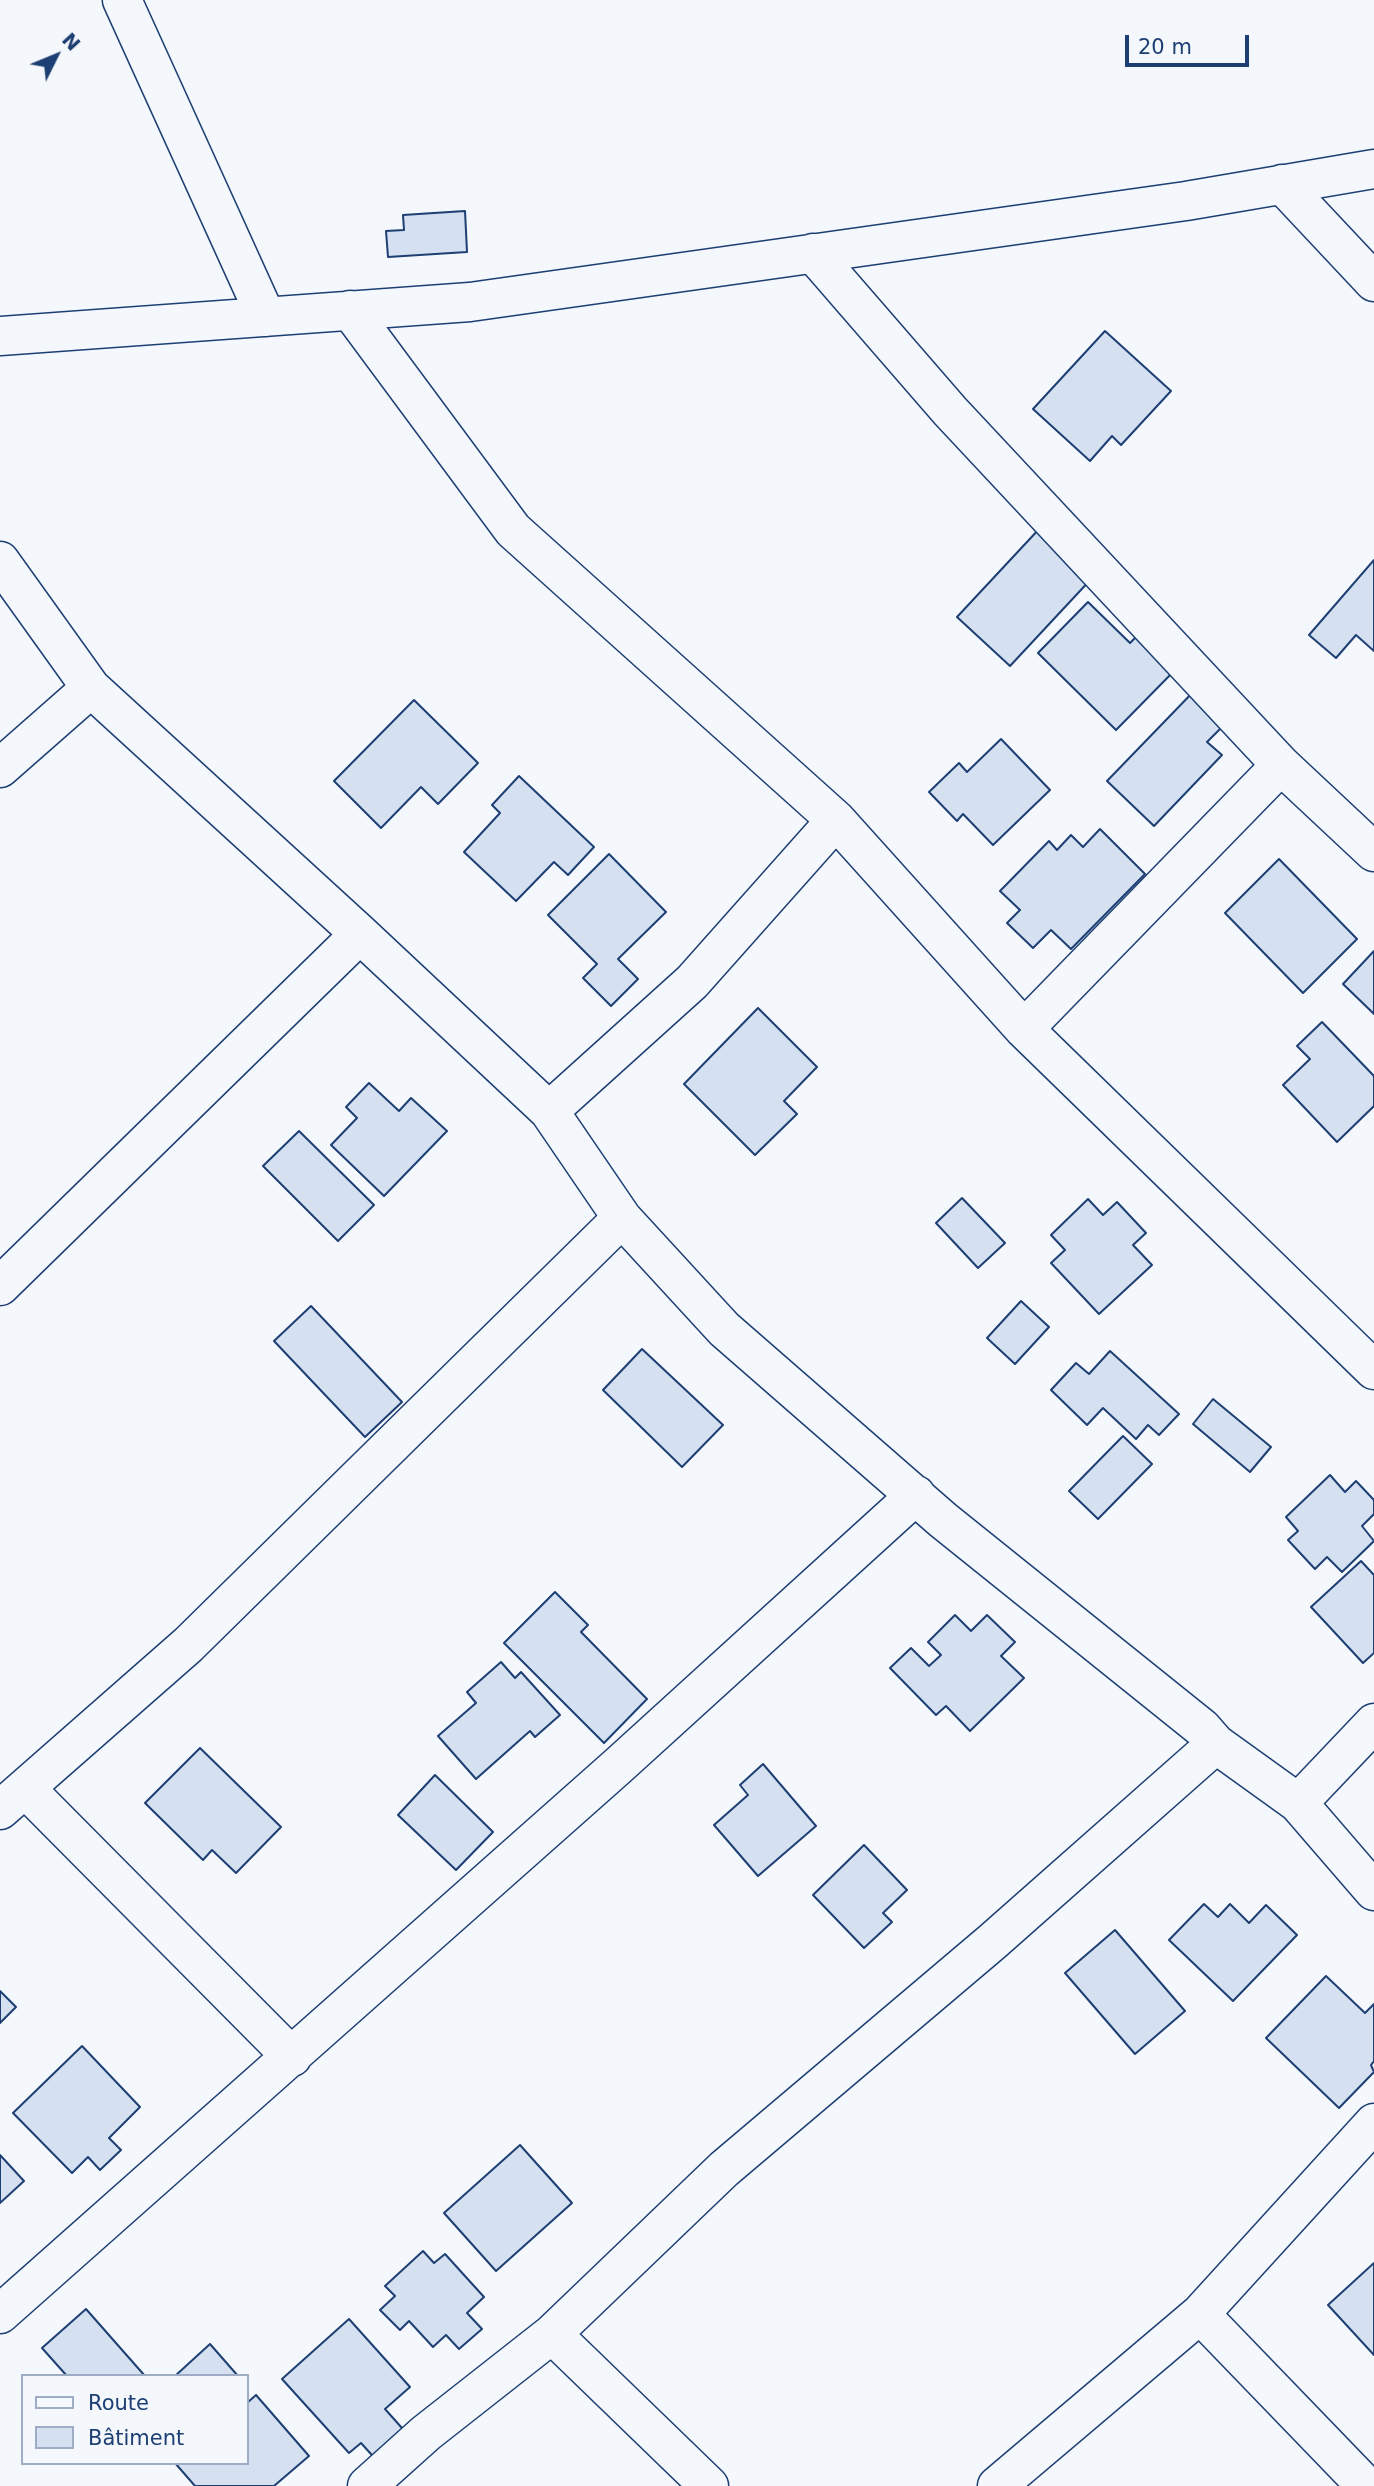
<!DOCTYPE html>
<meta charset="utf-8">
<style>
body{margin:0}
#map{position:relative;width:1374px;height:2486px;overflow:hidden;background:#f4f7fb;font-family:"DejaVu Sans",sans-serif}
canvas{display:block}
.legend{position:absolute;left:21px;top:2374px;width:228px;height:91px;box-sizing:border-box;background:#f4f7fb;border:2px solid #9eadc5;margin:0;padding:9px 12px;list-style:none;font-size:21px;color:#1d3f73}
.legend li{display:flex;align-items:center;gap:14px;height:35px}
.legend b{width:35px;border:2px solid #9eadc5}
.north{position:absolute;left:21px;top:21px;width:70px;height:70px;-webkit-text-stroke:5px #f4f7fb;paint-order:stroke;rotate:47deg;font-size:19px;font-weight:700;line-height:28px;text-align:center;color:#1d3f73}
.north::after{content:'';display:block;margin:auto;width:24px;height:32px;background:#1d3f73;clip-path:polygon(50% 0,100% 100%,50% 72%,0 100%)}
.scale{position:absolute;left:1125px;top:35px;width:124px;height:32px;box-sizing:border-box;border:4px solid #1d3f73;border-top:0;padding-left:9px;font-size:21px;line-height:24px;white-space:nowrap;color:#1d3f73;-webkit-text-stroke:5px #f4f7fb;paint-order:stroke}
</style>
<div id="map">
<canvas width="1374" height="2486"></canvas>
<ul class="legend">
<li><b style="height:9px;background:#f4f7fb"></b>Route</li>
<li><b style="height:19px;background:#d5e0f0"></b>Bâtiment</li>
</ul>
<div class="north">N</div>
<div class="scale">20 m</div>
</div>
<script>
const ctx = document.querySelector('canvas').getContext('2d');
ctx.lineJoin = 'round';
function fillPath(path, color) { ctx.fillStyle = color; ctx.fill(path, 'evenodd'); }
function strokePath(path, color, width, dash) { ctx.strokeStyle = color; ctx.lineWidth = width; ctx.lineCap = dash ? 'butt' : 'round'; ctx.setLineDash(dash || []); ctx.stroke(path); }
const building = new Path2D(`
 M465 211 467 252 388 257 386 231 404 230 403 215Z
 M1105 331 1171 391 1121 445 1112 436 1090 461 1033 409Z
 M1040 528 1093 577 1010 666 957 617Z
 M1374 560V651L1356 635 1336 658 1309 635Z
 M1088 602 1130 643 1143 630 1179 666 1116 730 1038 653Z
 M1196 689 1228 721 1207 742 1222 755 1154 826 1107 781Z
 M414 700 478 763 438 804 421 787 381 828 334 781Z
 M1001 739 1050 790 993 845 963 814 957 821 929 792 959 763 967 772Z
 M519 776 594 847 568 875 554 862 516 901 464 852 500 813 492 805Z
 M1100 829 1145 874 1071 949 1051 930 1033 948 1007 923 1020 910 1000 891 1049 841 1057 850 1071 835 1083 847Z
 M609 854 666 912 618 959 638 979 611 1006 583 978 597 964 548 915Z
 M1279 859 1357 939 1303 993 1225 913Z
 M1374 951V1014L1343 984Z
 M758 1008 817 1067 784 1101 797 1114 755 1155 684 1084Z
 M1322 1022 1374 1076V1106L1337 1142 1283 1085 1310 1059 1297 1046Z
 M369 1083 399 1111 411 1098 447 1131 384 1196 331 1145 357 1118 346 1107Z
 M299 1131 374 1205 338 1241 263 1166Z
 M962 1198 1005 1243 978 1268 936 1223Z
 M1088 1199 1103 1215 1117 1202 1146 1233 1133 1245 1152 1265 1099 1314 1051 1263 1065 1250 1051 1235Z
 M1021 1301 1049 1327 1015 1364 987 1338Z
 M311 1306 402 1402 365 1437 274 1341Z
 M642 1349 723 1425 682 1467 603 1390Z
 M1110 1351 1179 1414 1159 1435 1148 1425 1136 1439 1103 1408 1087 1425 1051 1390 1076 1363 1089 1374Z
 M1213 1399 1271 1447 1250 1472 1193 1424Z
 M1123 1436 1152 1464 1098 1519 1069 1491Z
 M1330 1475 1345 1492 1356 1481 1374 1500V1514L1362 1526 1374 1541 1342 1572 1327 1557 1315 1569 1288 1540 1298 1531 1286 1517Z
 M1361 1561 1374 1575V1653L1363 1663 1311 1607Z
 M555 1592 588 1625 581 1632 647 1699 604 1743 504 1643Z
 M955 1615 971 1631 987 1615 1015 1642 1001 1656 1024 1678 970 1731 946 1706 936 1715 890 1668 911 1648 929 1666 941 1655 928 1642Z
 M501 1662 515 1678 521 1672 560 1715 535 1737 530 1731 476 1779 438 1736 476 1703 467 1692Z
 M200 1748 281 1827 236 1873 212 1850 203 1860 145 1803Z
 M763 1764 816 1826 758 1876 714 1825 748 1795 740 1785Z
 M435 1775 493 1832 456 1870 398 1815Z
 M864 1845 907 1890 883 1913 892 1922 864 1948 813 1895Z
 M1204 1904 1218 1917 1230 1904 1249 1923 1266 1905 1297 1935 1233 2001 1169 1940Z
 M1115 1930 1185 2011 1135 2054 1065 1973Z
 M1326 1976 1365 2013 1374 2004V2061L1371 2065 1374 2072 1339 2108 1266 2038Z
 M0 1991 16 2007 0 2023Z
 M82 2046 140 2107 109 2138 121 2150 100 2170 88 2157 72 2173 13 2113Z
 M520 2145 572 2203 496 2271 444 2213Z
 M0 2155 24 2181 0 2203Z
 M423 2251 434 2263 445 2254 484 2297 467 2313 482 2329 459 2349 446 2335 433 2347 409 2321 400 2330 380 2310 395 2296 385 2286Z
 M1374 2263V2355L1328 2305Z
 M86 2309 145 2376H67L42 2348Z
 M349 2319 410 2387 385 2409 410 2437 380 2464 361 2443 349 2453 282 2379Z
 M210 2344 238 2376H175Z
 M256 2395 309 2456 274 2486H195L175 2463H247V2403Z`);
const minor = new Path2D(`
 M122 0 266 317
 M1282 184 1374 282
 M813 253 950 411 1281 765 1374 852
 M350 310 513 530 836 820 1024 1029 1374 1370
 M0 336 470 302 1186 201 1374 169
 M0 561 91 688 360 934 549 1111 622 1218 724 1329 943 1520 1202 1728 1216 1744 1298 1803 1374 1891
 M0 768 91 688
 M1024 1029 1281 765
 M549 1111 692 982 836 820
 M0 1286 360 934
 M25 1788 292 2057
 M1298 1803 1374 1723
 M0 1810 188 1645 622 1218
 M0 2314 618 1766 916 1495
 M1200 2314 1366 2486
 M552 2334 709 2486
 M367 2486 426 2433 552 2334 724 2169 992 1942 1216 1744
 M997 2486 1200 2314 1374 2123`);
fillPath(building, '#d5e0f0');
strokePath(building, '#1d3f73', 2);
strokePath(minor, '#1d3f73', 41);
strokePath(minor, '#f4f7fb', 38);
</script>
